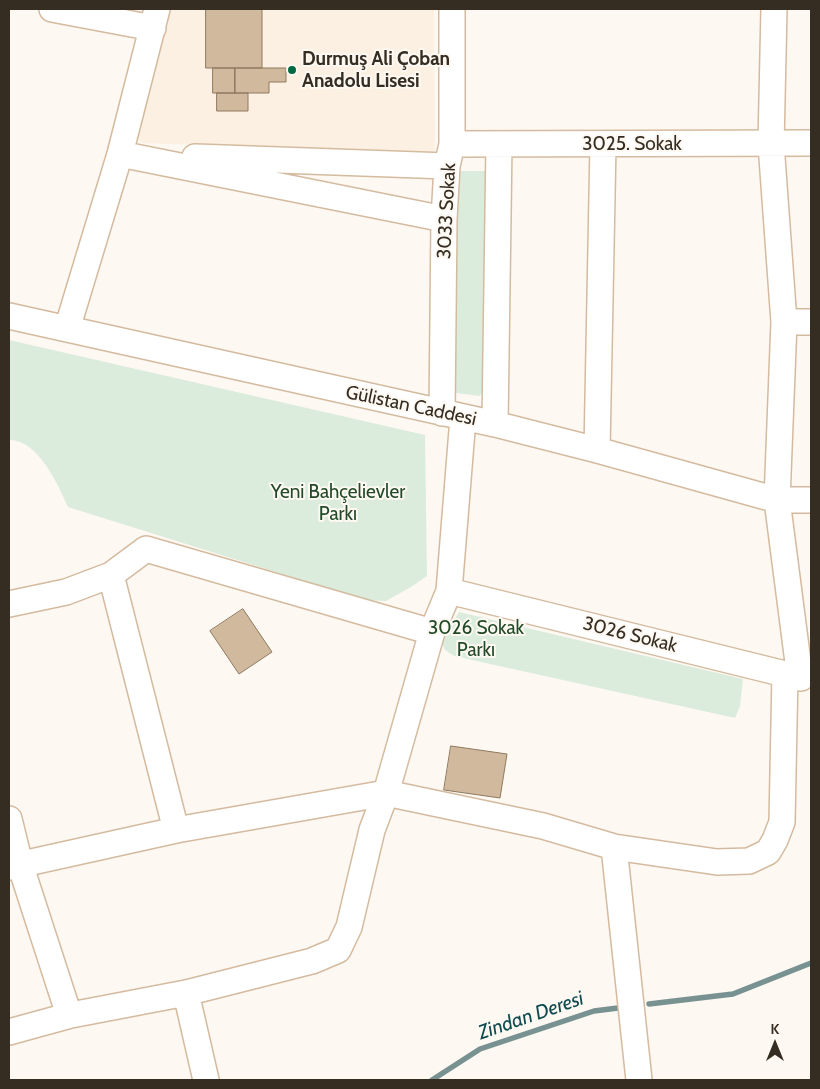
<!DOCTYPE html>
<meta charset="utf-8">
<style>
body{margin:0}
#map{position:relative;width:820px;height:1089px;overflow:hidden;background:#fdf8f2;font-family:Cabin,sans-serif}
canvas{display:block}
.frame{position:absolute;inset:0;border:10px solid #362d22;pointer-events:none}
.north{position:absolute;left:750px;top:1019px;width:50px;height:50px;-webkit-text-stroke:4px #fdf8f2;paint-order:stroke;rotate:0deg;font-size:14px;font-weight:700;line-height:20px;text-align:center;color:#362d22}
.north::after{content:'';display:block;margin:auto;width:18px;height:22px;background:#362d22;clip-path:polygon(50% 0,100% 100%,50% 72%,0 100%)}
</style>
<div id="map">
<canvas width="820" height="1089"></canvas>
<div class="frame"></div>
<div class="north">K</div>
</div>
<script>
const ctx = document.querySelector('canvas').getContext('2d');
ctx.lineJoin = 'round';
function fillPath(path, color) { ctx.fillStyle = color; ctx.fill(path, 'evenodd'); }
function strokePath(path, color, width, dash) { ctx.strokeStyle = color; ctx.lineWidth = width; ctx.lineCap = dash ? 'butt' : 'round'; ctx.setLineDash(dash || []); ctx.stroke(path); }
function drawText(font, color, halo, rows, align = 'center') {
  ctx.font = font + ' Cabin,sans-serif'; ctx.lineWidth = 4; ctx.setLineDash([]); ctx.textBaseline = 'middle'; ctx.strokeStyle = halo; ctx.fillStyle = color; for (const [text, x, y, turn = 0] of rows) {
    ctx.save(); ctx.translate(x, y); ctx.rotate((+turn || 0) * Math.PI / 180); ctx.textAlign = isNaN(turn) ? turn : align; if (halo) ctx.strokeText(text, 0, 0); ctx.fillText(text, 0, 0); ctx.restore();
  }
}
const built = new Path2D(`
 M166 9H434L435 153 142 143 132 132Z`);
const green = new Path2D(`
 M459 171H487L486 282 483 333V390L480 396 456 393 452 386 455 239Z
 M9 340 425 435 427 576 411 587 386 601 365 600 68 507C58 485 38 439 9 440Z
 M459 612 743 679 740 706 735 718 454 656 445 650 441 642Z`);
const stream = new Path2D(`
 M649 1004 733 994 811 963
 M432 1080 480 1049 594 1011 618 1008`);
const building = new Path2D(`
 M206 9H262V68H206Z
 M213 68H235V93H213Z
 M235 68H286V82H269V93H235Z
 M217 93H248V111H217Z
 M243 609 272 652 239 674 210 631Z
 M451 746 507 754 500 798 444 790Z`);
const minor = new Path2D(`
 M52 9 153 28
 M774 9 771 144 784 322 777 500 800 678
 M452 144 811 143
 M120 154 444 219
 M195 157 447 166
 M9 316 495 424 597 450 777 500H811
 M784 322H811
 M67 329 120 154 157 9
 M442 413 444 219 447 166 452 144V9
 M495 424 499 144
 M597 450 603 145
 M111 575 176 830
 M449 591 801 678
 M9 604 66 592 111 575 146 549 432 632
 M9 819 20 864 68 1012 71 1015
 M614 847 639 1080
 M9 867 176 830 386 793 432 632 449 591 463 418
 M186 993 206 1080
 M9 1032 71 1015 186 993 312 961 338 950 349 927 372 830 386 793 543 826 614 847 717 862 749 861 768 852 775 840 782 822 785 674`);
const markers = [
 [292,70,5,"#006940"]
];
const poiNames = [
 ["Durmuş Ali Çoban",302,59],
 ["Anadolu Lisesi",302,81]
];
const streetNames = [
 ["3025. Sokak",632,144],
 ["3033 Sokak",447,211,-87],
 ["Gülistan Caddesi",411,406,12],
 ["3026 Sokak",630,635,14]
];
const parkNames = [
 ["Yeni Bahçelievler",338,492],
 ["Parkı",338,514],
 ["3026 Sokak",476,628],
 ["Parkı",476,650]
];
const waterNames = [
 ["Zindan Deresi",531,1016,-19]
];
fillPath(built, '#fcf0e2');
fillPath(green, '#dbecdc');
strokePath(stream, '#789291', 5.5);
fillPath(building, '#d1b99d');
strokePath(building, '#8f795f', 1);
strokePath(minor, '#d4bb9f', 28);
strokePath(minor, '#fff', 25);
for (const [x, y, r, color] of markers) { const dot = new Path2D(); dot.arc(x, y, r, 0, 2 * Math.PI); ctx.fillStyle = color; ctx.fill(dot); strokePath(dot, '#fdf8f2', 2); }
drawText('bold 19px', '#362d22', '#fdf8f2', poiNames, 'left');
drawText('19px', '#362d22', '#fdf8f2', streetNames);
drawText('19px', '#224a28', '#fdf8f2', parkNames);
drawText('italic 20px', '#0e4b4f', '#fdf8f2', waterNames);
</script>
